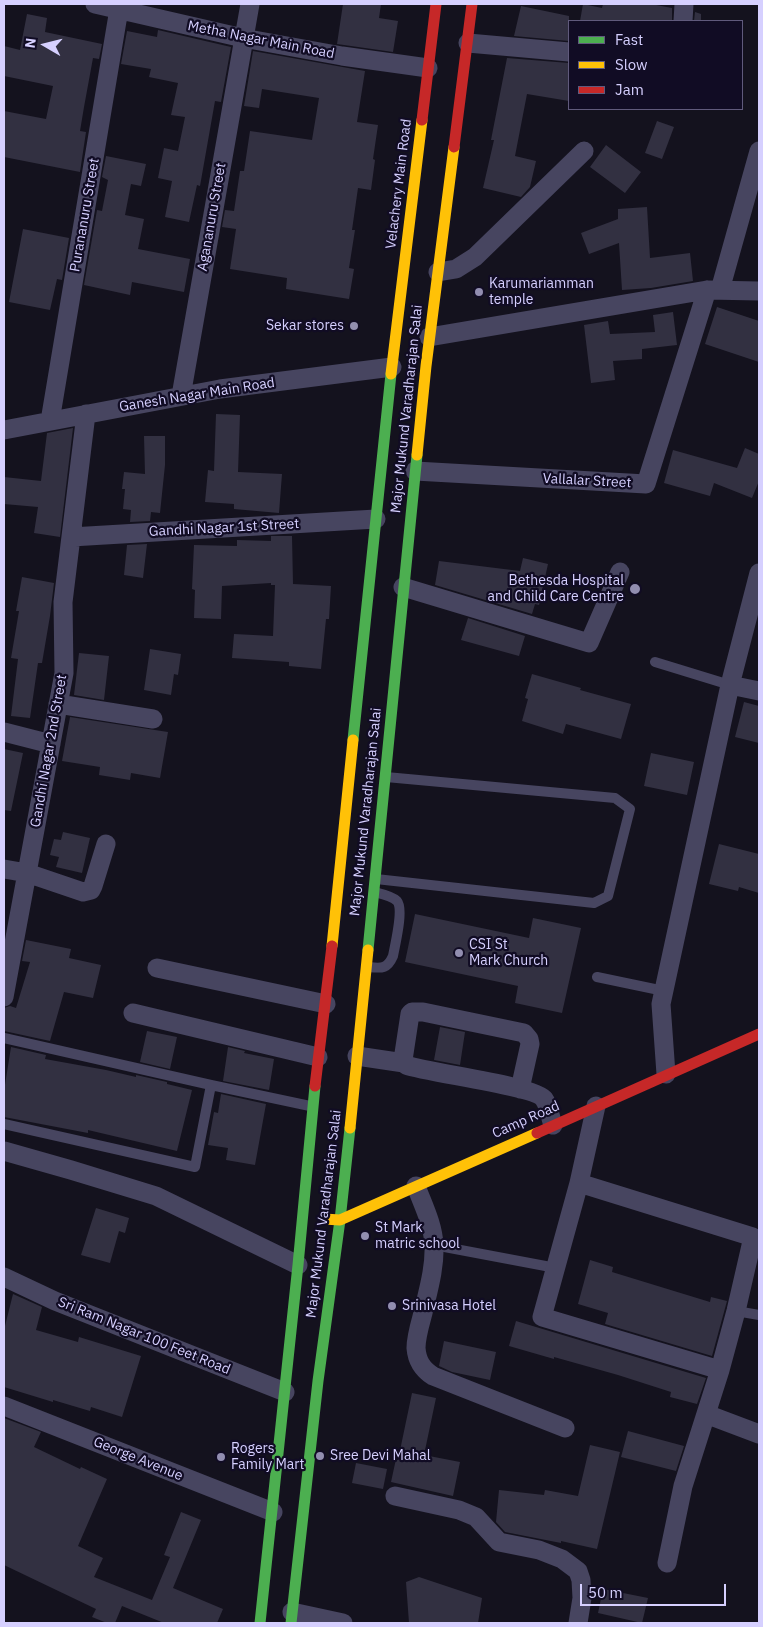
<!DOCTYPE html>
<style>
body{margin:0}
#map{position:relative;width:763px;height:1627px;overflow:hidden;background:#14121e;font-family:"IBM Plex Sans",sans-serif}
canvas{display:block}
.frame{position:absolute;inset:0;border:5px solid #d6d0ff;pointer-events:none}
.legend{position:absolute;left:568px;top:20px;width:175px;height:90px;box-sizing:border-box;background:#110c24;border:1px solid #605a7c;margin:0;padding:6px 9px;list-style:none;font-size:15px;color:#d6d0ff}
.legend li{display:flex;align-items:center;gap:10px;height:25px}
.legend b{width:25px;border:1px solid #605a7c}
.north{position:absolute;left:20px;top:20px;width:50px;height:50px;-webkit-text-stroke:4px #110c24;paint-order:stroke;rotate:278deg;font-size:14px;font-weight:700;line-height:20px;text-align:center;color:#d6d0ff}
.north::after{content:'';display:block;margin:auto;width:18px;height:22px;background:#d6d0ff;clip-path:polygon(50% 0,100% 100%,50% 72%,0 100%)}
.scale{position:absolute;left:580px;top:1584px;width:146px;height:22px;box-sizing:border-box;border:2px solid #d6d0ff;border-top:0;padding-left:6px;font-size:15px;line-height:18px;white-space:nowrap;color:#d6d0ff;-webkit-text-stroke:4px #110c24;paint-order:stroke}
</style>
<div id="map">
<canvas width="763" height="1627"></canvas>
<div class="frame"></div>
<ul class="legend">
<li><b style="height:6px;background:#4caf50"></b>Fast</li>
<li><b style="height:6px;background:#ffc107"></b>Slow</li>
<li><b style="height:6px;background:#c62828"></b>Jam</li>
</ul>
<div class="north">N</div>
<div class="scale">50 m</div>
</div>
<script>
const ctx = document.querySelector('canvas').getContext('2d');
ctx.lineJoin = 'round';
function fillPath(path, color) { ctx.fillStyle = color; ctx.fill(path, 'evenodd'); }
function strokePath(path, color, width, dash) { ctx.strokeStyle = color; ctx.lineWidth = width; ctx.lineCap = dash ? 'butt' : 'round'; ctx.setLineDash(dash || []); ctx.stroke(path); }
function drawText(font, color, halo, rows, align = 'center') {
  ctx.font = font + ' "IBM Plex Sans",sans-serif'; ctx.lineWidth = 4.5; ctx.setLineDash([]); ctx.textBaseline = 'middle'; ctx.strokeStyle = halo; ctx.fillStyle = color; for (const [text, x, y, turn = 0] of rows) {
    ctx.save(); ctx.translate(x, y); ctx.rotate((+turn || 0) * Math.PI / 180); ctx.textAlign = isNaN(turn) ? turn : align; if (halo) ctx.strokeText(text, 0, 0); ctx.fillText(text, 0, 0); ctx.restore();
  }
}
const building = new Path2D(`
 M343 4H381L379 18 398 21 393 52 337 44Z
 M583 4 602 8 603 4H651L672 8V21H580Z
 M521 6 569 16V41L514 36Z
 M695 12 701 14V21H694Z
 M27 14 47 18 45 32 102 44 99 59 93 58 84 107 80 131 86 132 80 172 4 157V111L46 119 53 86 4 76V46L20 50Z
 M158 30 231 47 221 102 215 101 200 186 197 185 189 222 165 217 172 181 158 178 164 148 178 151 185 117 171 115 178 83 149 77 151 69 121 64 127 31 157 37Z
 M253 51 365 71 357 122 378 125 373 159 375 160 371 190 358 188 352 230H355L349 268 354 269 349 299 286 289 287 278 230 269 236 229 222 227 225 210 234 211 240 171H244L250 131 312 140 319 98 262 89 259 108 244 106Z
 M507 58 569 63V101L527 94 515 156 536 161 530 187 521 197 483 188 494 140H491Z
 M657 121 674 127 662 159 645 153Z
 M606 145 641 172 625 193 590 167Z
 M106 156 146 164 141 186 131 184 125 215 144 219 138 249 190 259 184 292 132 282 130 295 84 285 97 210 102 211 108 180 102 177Z
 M647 207 650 258 690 253 693 281 651 288 622 290 619 243 589 254 581 233 618 219V209Z
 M23 229 69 238 62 280 57 279 50 310 9 302Z
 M717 307 759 321V362L705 344Z
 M673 312 677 345 642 349V359L613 361 615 380 591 383 584 325 608 321 610 334 655 332 653 315Z
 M216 414 240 415 238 472 282 474 279 513 234 509V504L205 502 208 470 214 471Z
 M73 428 60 537 34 533 38 507 4 504V477L41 481 47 433Z
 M144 436H165V465L160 513 151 512 150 521 130 522 131 510 123 509 125 489H122L124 472 145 474Z
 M745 448 759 454V481L752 498 714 483 710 496 664 483 673 450 737 468Z
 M271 536H292L293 584 331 586 329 619H326L321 669 289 666V662L232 658 234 634 273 636 275 585H271V583L222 586 221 619 194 618 195 590 192 589 194 545 237 546V540L271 541Z
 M147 544 143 578 124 575 127 545Z
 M523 558 548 564 539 605 535 604 532 614 435 585 439 561 520 571Z
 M22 577 54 583 50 616 42 663H38L30 718 11 716 18 659 11 658 19 611H16Z
 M468 618 525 636 519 656 461 640Z
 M150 649 181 654 178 675 174 674 171 695 144 690Z
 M79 653 109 656 104 700 74 695Z
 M532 674 581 688 580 690 631 704 621 739 566 724 563 734 522 721 528 699 525 698Z
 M744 702 759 706V743L735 737Z
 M70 717 168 732 160 778 131 773 130 780 99 775 100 767 62 761Z
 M4 749 23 753 11 811 4 810Z
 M651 753 694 762 687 795 644 786Z
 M63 832 90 838 82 873 56 867 59 857 50 855 54 839 61 840Z
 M719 844 759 854V893L739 887 738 891 709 884Z
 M415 914 529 938 533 918 581 928 562 1013 515 1003 518 986 405 962Z
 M26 940 71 949 69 958 101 965 93 998 64 992 50 1041 4 1031V1008L10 1006 16 1008 30 962 22 961Z
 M440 1027 465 1032 460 1065 434 1060Z
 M147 1031 177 1037 170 1069 140 1062Z
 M11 1047 46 1055 45 1059 106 1070 136 1077V1075L167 1082V1084L192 1090 177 1151 88 1130V1133L4 1117V1091Z
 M228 1047 245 1051 244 1053 274 1059 269 1090 223 1081Z
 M221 1094 266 1104 255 1165 226 1160 228 1148 208 1145 214 1112 218 1113Z
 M96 1208 129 1218 125 1233 119 1231 110 1263 81 1255Z
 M590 1260 613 1267 612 1272 674 1291 710 1302 711 1297 727 1301 712 1356 605 1324 608 1313 578 1304Z
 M13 1294 42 1307 36 1330 78 1342 79 1337 141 1356 122 1417 91 1407 90 1411 53 1400V1402L4 1387V1330Z
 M516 1321 706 1378 697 1404 670 1397 671 1392 618 1375 554 1357V1359L509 1346Z
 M444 1341 496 1352 490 1380 452 1372 439 1366Z
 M412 1393 436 1398 424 1455 460 1462 453 1496 391 1482 396 1459 398 1460Z
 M4 1418 41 1432 34 1447 80 1469 81 1467 107 1479 78 1546 103 1558 94 1577 152 1600 170 1557 164 1555 181 1512 201 1520 173 1588 223 1609 217 1623H164L122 1606 115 1623H107L92 1617 96 1609 4 1565Z
 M628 1431 684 1446 676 1471 621 1457Z
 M590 1445 620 1452 597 1549 561 1541V1543L505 1532 496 1522 499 1490 544 1495 545 1490 578 1496Z
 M356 1463 387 1469 383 1489 352 1483Z
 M419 1577 482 1598 478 1623H409L406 1582Z
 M603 1589 648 1598 642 1623 598 1613Z`);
const lane = new Path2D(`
 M655 662 730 685
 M376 879 594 903 608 896 630 809 615 798 386 777
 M367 967C381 968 387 970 393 956 395 945 404 909 397 901 392 896 382 894 374 892
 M597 977 664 991
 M4 1038 211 1085 310 1106
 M4 1124 195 1167 211 1085
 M434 1245 556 1268
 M736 1311 759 1315`);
const street = new Path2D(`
 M95 4 243 38 342 56 428 68
 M683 21 684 4
 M468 43 569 52
 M438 272 456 269 475 257 584 151
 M720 290 759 151
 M429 337 707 290 759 291
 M181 396 250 4
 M50 421 119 9
 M4 430 220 389 392 367
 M415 471 646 484 707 290
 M71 537 376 519
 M403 587 589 643 620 572
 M730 685 759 691
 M58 704 153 719
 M4 732 51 744
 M4 869 27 873 83 892 91 890 93 886 106 844
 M157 968 326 1004
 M4 997 64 673 63 602 86 414
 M133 1013 318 1057
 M357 1056 404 1063
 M666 1074 661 1004 730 685 759 573
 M520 1089 530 1044 529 1039 524 1033 423 1012H412L410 1014 403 1060 406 1065C428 1073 535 1086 544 1099 549 1106 550 1117 553 1125
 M596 1106 579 1183 542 1317 720 1370
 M4 1151 71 1170 156 1196 298 1265
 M579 1183 753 1237 736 1311 720 1370 683 1486 667 1563
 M416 1186C423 1205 433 1224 434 1245 435 1268 428 1291 423 1313 420 1324 416 1337 416 1348 417 1361 422 1369 433 1376L565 1428
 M4 1277 55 1301 285 1392
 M4 1406 273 1512
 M706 1414 759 1434
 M395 1496 459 1510 476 1517 499 1542 539 1550 562 1559 578 1571 581 1580 582 1598 578 1623
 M292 1612 343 1623`);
const fast = new Path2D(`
 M353 740 391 374
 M368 950 417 455
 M260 1623 298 1265 315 1086
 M291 1623 318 1381 340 1220 350 1128`);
const slow = new Path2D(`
 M391 374 422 120
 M417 455 426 366 454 147
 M332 946 353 740
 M350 1128 368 950
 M324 1219 340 1220 537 1133`);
const jam = new Path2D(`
 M422 120 436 4
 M454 147 472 4
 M315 1086 332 946
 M537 1133 759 1034`);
const markers = [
 [479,292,5,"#928eb0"],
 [354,326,5,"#928eb0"],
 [635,589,6,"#928eb0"],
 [459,953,5,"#928eb0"],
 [365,1236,5,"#928eb0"],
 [392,1306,5,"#928eb0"],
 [320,1456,5,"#928eb0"],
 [221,1457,5,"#928eb0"]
];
const streetNames = [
 ["Metha Nagar Main Road",261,40,11],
 ["Velachery Main Road",399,184,-83],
 ["Purananuru Street",85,215,-80],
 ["Agananuru Street",212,217,-80],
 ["Ganesh Nagar Main Road",197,395,-9],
 ["Major Mukund Varadharajan Salai",407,409,-84],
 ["Vallalar Street",587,481,3],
 ["Gandhi Nagar 1st Street",224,528,-3],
 ["Gandhi Nagar 2nd Street",49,751,-80],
 ["Major Mukund Varadharajan Salai",366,812,-84],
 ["Camp Road",526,1120,-24],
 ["Major Mukund Varadharajan Salai",324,1214,-83],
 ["Sri Ram Nagar 100 Feet Road",144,1336,22],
 ["George Avenue",138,1459,22]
];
const poiNames = [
 ["Karumariamman",489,284],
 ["temple",489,300],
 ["Sekar stores",344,326,"right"],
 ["Bethesda Hospital",624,581,"right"],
 ["and Child Care Centre",624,597,"right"],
 ["CSI St",469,945],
 ["Mark Church",469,961],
 ["St Mark",375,1228],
 ["matric school",375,1244],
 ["Srinivasa Hotel",402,1306],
 ["Rogers",231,1449],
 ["Family Mart",231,1465],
 ["Sree Devi Mahal",330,1456]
];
fillPath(building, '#323041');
strokePath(lane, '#474560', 10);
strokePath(street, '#474560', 19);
strokePath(fast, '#4caf50', 11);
strokePath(slow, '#ffc107', 11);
strokePath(jam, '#c62828', 11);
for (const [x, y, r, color] of markers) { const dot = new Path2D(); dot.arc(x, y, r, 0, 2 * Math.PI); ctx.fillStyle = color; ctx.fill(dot); strokePath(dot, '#110c24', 2); }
drawText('14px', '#d6d0ff', '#110c24', streetNames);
drawText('14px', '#d6d0ff', '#110c24', poiNames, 'left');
</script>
